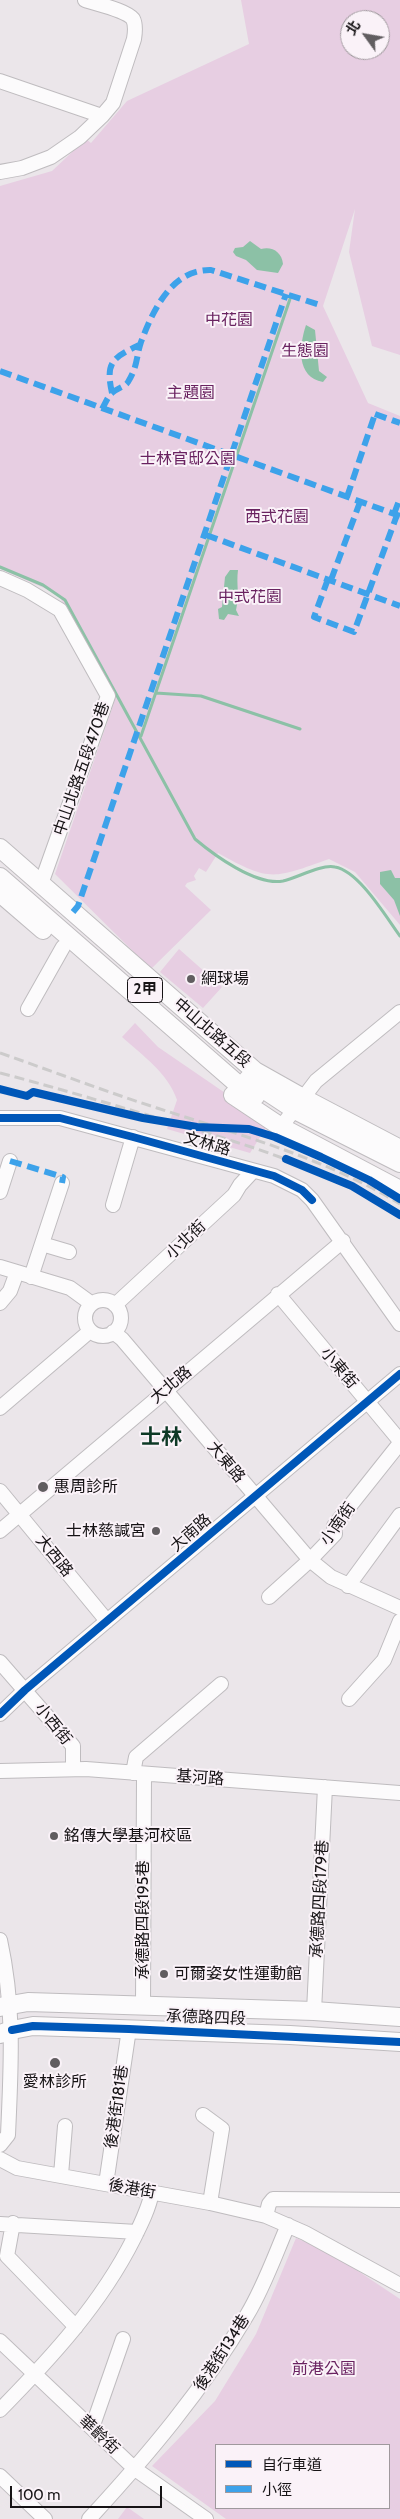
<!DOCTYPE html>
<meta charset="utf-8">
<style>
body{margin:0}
#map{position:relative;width:400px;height:2519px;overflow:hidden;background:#ebe6ea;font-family:Cabin,"Noto Sans TC",sans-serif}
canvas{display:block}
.legend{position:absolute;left:215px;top:2444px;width:175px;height:65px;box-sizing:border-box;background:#faf2f8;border:1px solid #9f999d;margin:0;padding:6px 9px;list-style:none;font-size:15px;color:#161315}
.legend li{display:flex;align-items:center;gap:10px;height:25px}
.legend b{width:25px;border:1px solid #9f999d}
.north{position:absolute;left:340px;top:10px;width:50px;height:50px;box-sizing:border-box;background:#faf2f8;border:1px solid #9f999d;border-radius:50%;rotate:302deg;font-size:14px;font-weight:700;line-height:20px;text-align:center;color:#161315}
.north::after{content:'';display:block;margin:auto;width:18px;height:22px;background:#615d60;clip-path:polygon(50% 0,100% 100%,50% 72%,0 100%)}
.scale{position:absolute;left:10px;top:2486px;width:152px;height:22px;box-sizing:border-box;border:2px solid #161315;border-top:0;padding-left:6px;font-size:15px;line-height:18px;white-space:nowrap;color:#161315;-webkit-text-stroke:4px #faf2f8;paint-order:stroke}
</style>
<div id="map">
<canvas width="400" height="2519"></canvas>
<ul class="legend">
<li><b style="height:6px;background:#0057b8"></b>自行車道</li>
<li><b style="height:6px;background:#3da2ea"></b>小徑</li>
</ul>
<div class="north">北</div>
<div class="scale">100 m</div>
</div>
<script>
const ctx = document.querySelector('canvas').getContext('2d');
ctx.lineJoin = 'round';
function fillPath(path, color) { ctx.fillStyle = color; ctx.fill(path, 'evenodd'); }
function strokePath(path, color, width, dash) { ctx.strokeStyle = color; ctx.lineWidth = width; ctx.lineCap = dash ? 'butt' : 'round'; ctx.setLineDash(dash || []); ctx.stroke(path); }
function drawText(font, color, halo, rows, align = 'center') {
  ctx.font = font + ' Cabin,"Noto Sans TC",sans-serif'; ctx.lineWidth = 4; ctx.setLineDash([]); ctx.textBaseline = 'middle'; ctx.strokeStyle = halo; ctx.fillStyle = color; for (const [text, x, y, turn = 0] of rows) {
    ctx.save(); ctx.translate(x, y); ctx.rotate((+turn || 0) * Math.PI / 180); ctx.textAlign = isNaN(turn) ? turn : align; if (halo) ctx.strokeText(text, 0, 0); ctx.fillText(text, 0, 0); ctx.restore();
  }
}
const green = new Path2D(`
 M241 0H400V355L372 346 349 252 355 209 323 306 368 403 400 416V925L355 872 329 859C273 879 270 882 218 853L206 872 199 868 194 876 196 880 187 883 185 886 211 910 151 969 55 874 116 697 58 594 0 569V186L52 171 86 139 91 143 127 101 249 44ZM350 20H380V50H350Z
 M179 949 222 987 203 1008 160 972Z
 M135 1023 158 1047 269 1123 250 1153 167 1129 177 1100C168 1073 143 1056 122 1037Z
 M296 2238 331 2253 400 2299V2519H226L152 2466 215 2401 256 2334ZM216 2445H389V2508H216Z
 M127 2507 144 2519H118Z`);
const water = new Path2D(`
 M250 241 261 249C272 246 282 252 283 264L278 273 257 270 246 260 236 256 233 252 235 248 243 247Z
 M306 325 315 330 319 371 327 377 323 382C296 377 299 346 306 325Z
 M285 508 298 513 300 520 293 525 281 520 280 513Z
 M230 570H238C236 585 240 594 236 610L239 616 228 614 224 620 219 619 218 609 222 607 225 577Z
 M391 870 395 878H400V916L394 900 380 884V872Z`);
const stream = new Path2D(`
 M0 567 43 585 65 600 195 839C214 855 256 886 283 881 297 878 321 864 335 867 359 871 386 917 400 936
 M156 693 201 696 300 729
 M141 736 290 299`);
const minor = new Path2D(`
 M0 81 102 116
 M0 172 22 168 51 157 80 137 102 116 113 103 134 39C135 33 136 25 133 19 126 10 96 4 85 0
 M0 578 27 590 60 610 108 696 41 884
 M28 1009 63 947
 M0 1118H60L274 1176 302 1190 312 1200 400 1324
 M281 1127 316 1081 400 1012
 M0 1192 10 1161
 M113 1205 133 1137
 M42 1244 69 1252
 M0 1267 70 1288 92 1304
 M31 1277 62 1183
 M278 1294 400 1441
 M85 1318a18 18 0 1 1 36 0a18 18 0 1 1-36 0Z
 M0 1303 10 1291 17 1272
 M115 1305 234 1195 240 1185 253 1171
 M113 1332 122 1339 310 1560 331 1577 400 1608
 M0 1408 90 1331
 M0 1491 107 1621
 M0 1531 343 1241
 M348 1586 400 1515
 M269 1597 310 1560 335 1534 334 1526 400 1443
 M0 1662 73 1746V1769
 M349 1699 384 1660 400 1621
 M0 1714 25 1690 400 1374
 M0 1771 86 1769 400 1793
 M133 1773 136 1757 221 1684
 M0 1940C15 2009 11 2065 8 2135L0 2145
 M143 2007 144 1774
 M314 2011 325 1787
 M203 2115 222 2129 210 2203
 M0 2159 17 2168 210 2203 266 2216 305 2233 400 2285
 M61 2175 65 2126
 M106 2184 129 2029
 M266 2216 269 2204 273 2199 400 2200
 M13 2223 7 2256 76 2327
 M0 2224 137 2232
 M0 2341 135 2469 206 2519
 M0 2410C51 2358 101 2304 134 2238 141 2224 149 2208 152 2192
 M92 2428 123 2339
 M0 2476 45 2519
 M89 2519C148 2455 203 2390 247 2315 264 2287 275 2255 288 2225`);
const major = new Path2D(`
 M0 848 255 1071 303 1098 400 1149
 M0 877 242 1088 255 1097
 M0 893 43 930
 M248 1079 295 1110 400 1163
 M233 1095 281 1127 400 1190
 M0 2007 28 2002 314 2011 400 2017
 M0 2034 12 2030 33 2026 290 2035 400 2042`);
const rail = new Path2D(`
 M0 1053C52 1071 104 1091 157 1108 240 1135 325 1158 400 1204
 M0 1073C54 1087 107 1103 161 1119 244 1144 326 1168 400 1213`);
const quiet = new Path2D(`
 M0 371 400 516
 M112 393C105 361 113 358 141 344
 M102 409C105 404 108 396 112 393 117 388 125 387 128 382 138 366 136 357 141 342 153 310 172 269 211 270L323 306
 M375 414 400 423
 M347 497 375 414 373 413
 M394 514 400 498
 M206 535 400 606
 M328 579 314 617 354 632 397 515
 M331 580 360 502
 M73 912 78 906 286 294
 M10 1161 63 1177 62 1183`);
const cycleway = new Path2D(`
 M0 1089 27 1096 33 1092 143 1118 197 1127 249 1129 275 1137 321 1157 369 1180 400 1199
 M0 1118H60L133 1137 274 1176 302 1190 312 1200
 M286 1159 352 1186 400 1215
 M0 1714 25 1690 400 1374
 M12 2030 33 2026 129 2029 400 2042`);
const markers = [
 [191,979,5,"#615d60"],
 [43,1487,6,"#615d60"],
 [156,1531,5,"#615d60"],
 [54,1836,5,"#615d60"],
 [164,1974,5,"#615d60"],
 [55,2063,6,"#615d60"]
];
const shields = [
 [145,990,35]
];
const shieldNames = [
 ["2甲",145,990]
];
const parkNames = [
 ["中花園",229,320],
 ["生態園",305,351],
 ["主題園",191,393],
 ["士林官邸公園",188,459],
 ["西式花園",277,517],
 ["中式花園",250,597],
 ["前港公園",324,2369]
];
const streetNames = [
 ["中山北路五段470巷",82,769,-71],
 ["中山北路五段",212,1033,41],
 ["文林路",207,1144,16],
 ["小北街",186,1240,-43],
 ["小東街",339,1368,50],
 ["大北路",171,1385,-40],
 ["大東路",226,1462,50],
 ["小南街",338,1524,-55],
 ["大南路",191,1533,-41],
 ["大西路",54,1556,51],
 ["小西街",53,1724,51],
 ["基河路",200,1778,4],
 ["承德路四段179巷",320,1899,-87],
 ["承德路四段195巷",143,1920,-90],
 ["承德路四段",206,2018,2],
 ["後港街181巷",117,2107,-82],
 ["後港街",132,2189,10],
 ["後港街134巷",222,2353,-57],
 ["華齡街",99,2435,43]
];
const poiNames = [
 ["網球場",201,979],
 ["惠周診所",54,1487],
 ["士林慈諴宮",146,1531,"right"],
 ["銘傳大學基河校區",64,1836],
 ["可爾姿女性運動館",174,1974],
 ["愛林診所",55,2082,"center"]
];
const districtNames = [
 ["士林",161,1438]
];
fillPath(green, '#e7cee2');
fillPath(water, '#8cc1a6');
strokePath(stream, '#8cc1a6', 3);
strokePath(minor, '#bfbcbf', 16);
strokePath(major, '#bfbcbf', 20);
strokePath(minor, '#fcfbfc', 14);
strokePath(major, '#fcfbfc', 18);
strokePath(rail, '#cccbcb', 3, [10, 5]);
strokePath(quiet, '#3da2ea', 6, [12, 6]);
strokePath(cycleway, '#0057b8', 8);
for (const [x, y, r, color] of markers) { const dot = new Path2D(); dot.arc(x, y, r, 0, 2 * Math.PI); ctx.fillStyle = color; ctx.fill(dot); strokePath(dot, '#faf2f8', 2); }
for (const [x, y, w] of shields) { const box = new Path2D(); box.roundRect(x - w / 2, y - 12.5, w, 25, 4); ctx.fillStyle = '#faf2f8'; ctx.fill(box); strokePath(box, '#161315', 1); }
drawText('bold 15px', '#161315', null, shieldNames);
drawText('16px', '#692260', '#faf2f8', parkNames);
drawText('16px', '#161315', '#faf2f8', streetNames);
drawText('16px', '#161315', '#faf2f8', poiNames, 'left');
drawText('bold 21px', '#0d3925', '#faf2f8', districtNames);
</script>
